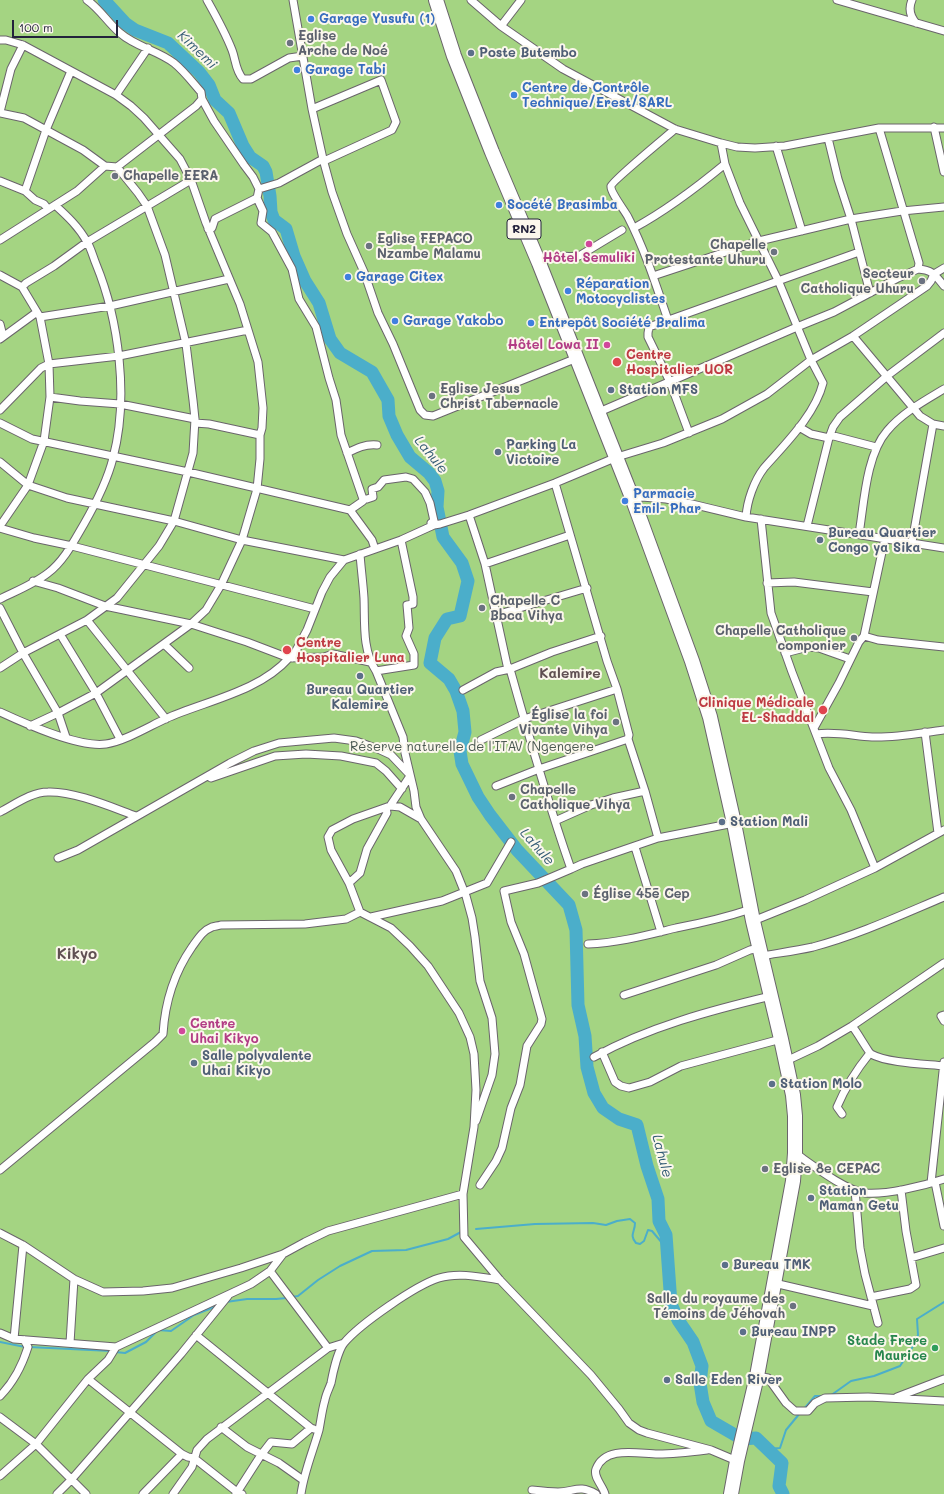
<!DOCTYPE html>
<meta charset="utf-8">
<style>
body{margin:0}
#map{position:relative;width:944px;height:1494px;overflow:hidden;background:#f0e2c4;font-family:Mali,sans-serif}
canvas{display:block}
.scale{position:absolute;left:12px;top:20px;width:106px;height:18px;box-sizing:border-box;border:2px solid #22223b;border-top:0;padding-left:5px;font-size:12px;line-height:14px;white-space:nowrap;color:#22223b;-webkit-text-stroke:3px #fbf7ec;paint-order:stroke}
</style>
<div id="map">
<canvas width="944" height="1494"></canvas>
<div class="scale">100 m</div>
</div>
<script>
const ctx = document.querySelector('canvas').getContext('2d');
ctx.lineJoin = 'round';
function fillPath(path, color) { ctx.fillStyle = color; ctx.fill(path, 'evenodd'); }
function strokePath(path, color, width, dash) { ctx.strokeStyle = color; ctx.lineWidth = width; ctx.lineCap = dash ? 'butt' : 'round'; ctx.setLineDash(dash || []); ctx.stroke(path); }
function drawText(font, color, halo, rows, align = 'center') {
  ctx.font = font + ' Mali,sans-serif'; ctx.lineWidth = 4; ctx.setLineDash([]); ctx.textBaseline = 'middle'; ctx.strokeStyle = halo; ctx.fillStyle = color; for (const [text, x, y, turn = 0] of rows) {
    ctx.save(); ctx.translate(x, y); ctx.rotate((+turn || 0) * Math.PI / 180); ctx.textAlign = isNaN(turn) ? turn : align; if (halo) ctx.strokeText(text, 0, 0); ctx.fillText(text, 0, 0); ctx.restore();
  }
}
const green = new Path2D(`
 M0 0H944V1494H0Z`);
const stream = new Path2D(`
 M476 1229 535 1224 593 1223 606 1225 617 1221 630 1219 635 1223C635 1232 629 1235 636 1243L640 1244 644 1241 648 1230 652 1231 663 1244 667 1246
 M292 1297 298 1296 318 1280 340 1266 372 1251 406 1250 448 1239 461 1232
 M226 1302 247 1299H276L287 1298
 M0 1342 25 1347
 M29 1347 111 1351
 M115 1352 125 1353 146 1342 158 1330 171 1331 194 1315 217 1306
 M830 1396 851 1381 874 1376 900 1366 912 1348 918 1335 917 1319 944 1302
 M804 1409 815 1396H822
 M768 1449 780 1448 786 1430 800 1413`);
const river = new Path2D(`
 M104 0 125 23 135 30 168 43 199 72 209 85 215 100 229 113 243 146 250 157 263 166 266 172 270 196 271 212 274 220 286 229 294 256 305 281 319 303 330 339 340 353 372 372 388 400 389 416 397 435 410 457 429 473 435 481 438 491 437 507 443 537 462 563 468 581 460 616 447 619 435 638 430 663 449 679 456 691 463 711 465 732 460 751 462 764 478 797 490 815 517 850 569 905 576 930 578 1005 585 1036 587 1067 594 1093 603 1108 619 1119 637 1125 647 1166 658 1199 659 1221 666 1235 671 1304 678 1320 693 1342 702 1366 700 1383 703 1402 711 1421 742 1439 756 1438 782 1463 779 1486 783 1494`);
const street = new Path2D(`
 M87 0C100 9 108 23 120 33 136 47 157 50 174 63 184 71 193 83 201 92L202 99 214 121 244 165 253 177 259 189 257 198 263 211 261 223 272 232 292 269 299 299 316 327 329 378 336 400 341 435 363 499
 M207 0C216 16 225 32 232 50 236 60 235 70 243 79H251L289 58 303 56
 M293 0 312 109 323 159 332 192 347 234 364 272 378 313 393 344 420 410 425 415 433 416 577 358
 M471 0 501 26 563 69 675 129 721 143 737 147 755 148 785 146 879 128H944
 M837 0 944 31
 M912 0C908 9 910 16 916 23
 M501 26 521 0
 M0 40H6L23 45 116 95 131 106 144 118 180 159 191 180 206 223 240 304 258 362 263 408 262 428 260 435V459L257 489 242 540 221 585 206 610 191 624 96 693 58 713 30 726
 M116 95 148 48
 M312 109 381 80 396 122 392 130 324 161
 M0 112 11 69 23 45
 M0 113 24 118 83 150 105 166 117 167 196 106 202 99
 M934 127 944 172
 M879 128 919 263 918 269C933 270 935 275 944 286
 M828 138 838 179 851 219 870 293
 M721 143 725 164 740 203 778 280 811 360 823 383C815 415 785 444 764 468 754 481 747 501 746 517
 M776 146 802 231
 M0 181 25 191 35 200 44 204 48 209
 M259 189 279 183 323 159
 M25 191 46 130 71 71
 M634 228C667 210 696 188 725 164
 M208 229 212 228 215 219 257 198
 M0 240 77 191 105 166
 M539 263C545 260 551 256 558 256 565 256 572 257 579 256L622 230
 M0 275 22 287 40 317 49 364 50 397 44 441 28 485 0 526
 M653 276 759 241 851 219 902 211 944 207
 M22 287 26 283 54 266 87 242 191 180
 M40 317 110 306 229 279
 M668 320C656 285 645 250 628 217 625 211 610 192 611 186 612 181 667 136 675 129
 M0 324 3 336
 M853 336 920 416 933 424 944 426
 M0 339 37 312
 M50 397 80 401 120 404 195 419
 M0 410 41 368 49 364 119 356 248 330
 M599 412 797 327 834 312 898 278 918 269
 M0 423 32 439 188 472 350 510 372 540 375 549
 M195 423 209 424 260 435
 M799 427 811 434 829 438
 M689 433 670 382 648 337V333L649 327 859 252
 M830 435 876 447
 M347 453C357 448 365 444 377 445
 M0 462 28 485 67 498 174 521 242 540 344 560
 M555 483 607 661 617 689 629 735 628 739 645 791 658 838
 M633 500 642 497 666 499 692 504 746 517 944 548
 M350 510 363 501V499H367L373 497 372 489 378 487 384 480 406 477 413 479 425 492 430 503 434 521 431 523 432 526
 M469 515 485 564 507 665 510 669C529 737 548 803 571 869L582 864 658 838 734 823
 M761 519 771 613 792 672 829 768 851 810 875 868
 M807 526 829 438 833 427 840 417 887 376 944 333
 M0 528 34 538 72 546 315 609
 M859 534C864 504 866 455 887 431 902 413 924 401 944 389
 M912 542 933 424
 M360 554C361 568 363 583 364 598 365 622 362 650 376 671L403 737 405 753 414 791 416 807 421 819 456 871 466 896 472 918 475 937 480 981 492 1018 495 1054 492 1075 476 1121
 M485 564 570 535
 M33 581 58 588 105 606 191 624 247 642 289 658 324 657 333 654 370 662
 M767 583 794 582 873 592
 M0 599C16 591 34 584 48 573 64 561 74 541 84 524 96 503 107 482 113 458 129 398 119 320 96 264 93 257 91 248 87 242 79 227 67 216 55 205
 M0 608 23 653 58 713 66 737
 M496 615 587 588
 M87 620 166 719
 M60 634 96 693 120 739
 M864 636 878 640 944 647
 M164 644 189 668
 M785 653 808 647 819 648 850 659
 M292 658 307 630 322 592 330 577 344 560 401 540 434 525 440 524 469 515 555 483 617 457 663 443 722 419 767 394 811 360 853 336 927 286 931 281 934 274 944 268
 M0 668 23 653 87 620 117 598 159 546 174 521 193 453 195 419 193 400 186 344 165 255 147 206 138 193 117 167
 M376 671 414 665V654L406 636 409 628 407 605 413 604V597L401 540
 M463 690 496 672 510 669 552 652 601 636
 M0 712C26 724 79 748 106 744 125 741 148 727 165 719 205 701 259 692 289 658
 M814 728 839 683 859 642 864 636 885 538
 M925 732 938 833
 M816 734C835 731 854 736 872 737 896 738 920 733 944 730
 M481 740 524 719 617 689
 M211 778 275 756 306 754 341 756 376 763 386 771 402 789
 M496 786 539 769 628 739
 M390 806 410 776
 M0 812C14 805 31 792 48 792 74 791 111 807 136 816
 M555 821 591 805 613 798 645 791
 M635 847 661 932
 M58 858 78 850 230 763 254 751 279 743 334 738 356 741 378 749 391 755 409 774
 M349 883 360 873 367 849 387 813 386 808
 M360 912 349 883 331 850 328 837 332 830 353 819 390 806 400 807 421 819
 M371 917 442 901 487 883 511 842
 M753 921 805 900 875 868 944 830
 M588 944C618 943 647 935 676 928 702 923 727 917 751 909
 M761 956C778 953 796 951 813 947 858 935 901 915 944 897
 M624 995 716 965 750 950 760 948
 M944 1015 941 1016 944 1021
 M852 1026C856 1030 869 1053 871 1054 887 1063 925 1064 944 1066
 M602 1052 615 1082 621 1086 629 1088 650 1082 681 1066 781 1039
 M594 1057C648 1027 712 1010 771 996
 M786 1061 818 1046 852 1026 944 963
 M842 1114 837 1107C845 1088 857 1069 870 1053
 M795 1153C811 1164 846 1191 865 1193 886 1195 923 1186 944 1179
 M0 1170 155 1042 163 1034C165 1002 174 973 192 947 198 939 202 931 212 927 214 926 218 926 221 925L305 924 346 919 360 912 391 928 410 946 428 966 459 1013 470 1037 474 1054 476 1090 474 1127 463 1194 464 1237 500 1280 591 1375 619 1409 629 1423 639 1430 647 1433 711 1450 737 1461
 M935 1182 944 1226
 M931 1183 944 1062
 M480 1185 496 1161 502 1148 511 1108 520 1085 527 1046 541 1024 542 1019 537 1001 524 954 511 922 504 891 538 883 571 869
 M855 1190 860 1248 865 1274 878 1323
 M0 1233 23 1245 74 1279 103 1292 143 1291 172 1288 241 1268 283 1254 305 1242 328 1231 463 1194
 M911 1258 944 1248
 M270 1271 328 1348
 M774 1283 873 1306
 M871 1297 910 1289 916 1285 906 1231 901 1190
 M0 1333 14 1339 116 1347
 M196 1335 311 1428
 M14 1339 23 1245
 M70 1343 74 1279
 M757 1376 768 1378 786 1403 795 1411H808L815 1403 825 1398 868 1397 944 1401
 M88 1379 182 1454 188 1457 194 1458 237 1492 242 1494
 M0 1396C14 1382 22 1366 28 1347L24 1340
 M897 1397 944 1379
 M0 1417 36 1444 86 1494
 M221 1427 247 1447 279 1463 303 1480
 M0 1476 36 1444 88 1379 108 1360 116 1347 251 1284 270 1271 283 1254
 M532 1490C541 1491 550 1492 558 1492 574 1492 579 1484 596 1494
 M57 1494 71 1480 181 1354 228 1296
 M143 1494 182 1454
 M173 1494 192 1467 197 1450 207 1439 328 1348 344 1343
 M236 1494 261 1455 271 1442 292 1444 311 1428 314 1429
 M301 1494C304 1472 313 1451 319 1430 321 1420 322 1410 325 1400 326 1394 329 1389 331 1383 333 1372 338 1351 344 1343 360 1324 416 1285 439 1278 458 1272 481 1277 500 1280
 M605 1494C603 1486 593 1477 596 1469 605 1445 639 1454 658 1454 674 1454 691 1452 707 1450`);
const highway = new Path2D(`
 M436 0 454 56 492 152 539 263 633 500 692 661 710 717 734 823 753 921 781 1039 793 1095 795 1116V1153L793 1181 757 1376 737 1461 731 1494`);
const markers = [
 [311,19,4,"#3f7fe0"],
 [290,43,4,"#6b7280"],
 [471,53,4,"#5c6f8a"],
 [297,70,4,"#3f7fe0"],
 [514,95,4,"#3f7fe0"],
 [115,176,4,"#6b7280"],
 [499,205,4,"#3f7fe0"],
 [589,244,4,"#d1479c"],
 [369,246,4,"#6b7280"],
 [774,252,4,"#6b7280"],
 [348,277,4,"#3f7fe0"],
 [922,281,4,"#6b7280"],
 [568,291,4,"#3f7fe0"],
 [395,321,4,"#3f7fe0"],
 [531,323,4,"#3f7fe0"],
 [607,345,4,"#d1479c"],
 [617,362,5,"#e0444e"],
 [611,390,4,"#5c6f8a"],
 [432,396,4,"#6b7280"],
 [498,452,4,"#5c6f8a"],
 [625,501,4,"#3f7fe0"],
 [820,540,4,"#5c6f8a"],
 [482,608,4,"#6b7280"],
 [854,638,4,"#6b7280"],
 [287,650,5,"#e0444e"],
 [360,676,4,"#5c6f8a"],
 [823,710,5,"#e0444e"],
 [616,722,4,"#6b7280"],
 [512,797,4,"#6b7280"],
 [722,822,4,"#5c6f8a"],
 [585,894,4,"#6b7280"],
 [182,1031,4,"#d1479c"],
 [194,1063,4,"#5c6f8a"],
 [772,1084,4,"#5c6f8a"],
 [765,1169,4,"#6b7280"],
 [811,1198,4,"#5c6f8a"],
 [725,1265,4,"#5c6f8a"],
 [793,1306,4,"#6b7280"],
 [743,1332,4,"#5c6f8a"],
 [935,1348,4,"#2e9e5b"],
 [667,1380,4,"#5c6f8a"]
];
const shields = [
 [524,229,34]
];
const shieldNames = [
 ["RN2",524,229]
];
const shopNames = [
 ["Garage Yusufu (1)",319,19],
 ["Garage Tabi",305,70],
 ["Centre de Contrôle",522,88],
 ["Technique/Erest/SARL",522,103],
 ["Socété Brasimba",507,205],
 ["Garage Citex",356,277],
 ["Réparation",576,284],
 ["Motocyclistes",576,299],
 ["Garage Yakobo",403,321],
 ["Entrepôt Société Bralima",539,323],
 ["Parmacie",633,494],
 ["Emil- Phar",633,509]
];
const worshipNames = [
 ["Eglise",298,36],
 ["Arche de Noé",298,51],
 ["Chapelle EERA",123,176],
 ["Eglise FEPACO",377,239],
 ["Nzambe Malamu",377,254],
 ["Chapelle",766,245,"right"],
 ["Protestante Uhuru",766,260,"right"],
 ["Secteur",914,274,"right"],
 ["Catholique Uhuru",914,289,"right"],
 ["Eglise Jesus",440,389],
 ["Christ Tabernacle",440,404],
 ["Chapelle C",490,601],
 ["Bbca Vihya",490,616],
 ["Chapelle Catholique",846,631,"right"],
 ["componier",846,646,"right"],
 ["Église la foi",608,715,"right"],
 ["Vivante Vihya",608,730,"right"],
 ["Chapelle",520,790],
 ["Catholique Vihya",520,805],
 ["Église 45ē Cep",593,894],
 ["Eglise 8e CEPAC",773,1169],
 ["Salle du royaume des",785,1299,"right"],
 ["Témoins de Jéhovah",785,1314,"right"]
];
const serviceNames = [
 ["Poste Butembo",479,53],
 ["Station MFS",619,390],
 ["Parking La",506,445],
 ["Victoire",506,460],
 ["Bureau Quartier",828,533],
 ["Congo ya Sika",828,548],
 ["Bureau Quartier",360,690,"center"],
 ["Kalemire",360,705,"center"],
 ["Station Mali",730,822],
 ["Salle polyvalente",202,1056],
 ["Uhai Kikyo",202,1071],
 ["Station Molo",780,1084],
 ["Station",819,1191],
 ["Maman Getu",819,1206],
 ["Bureau TMK",733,1265],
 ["Bureau INPP",751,1332],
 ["Salle Eden River",675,1380]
];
const hotelNames = [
 ["Hôtel Semuliki",589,258],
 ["Hôtel Lowa II",599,345,"right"],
 ["Centre",190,1024,"left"],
 ["Uhai Kikyo",190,1039,"left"]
];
const healthNames = [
 ["Centre",626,355],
 ["Hospitalier UOR",626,370],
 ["Centre",296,643],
 ["Hospitalier Luna",296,658],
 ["Clinique Médicale",814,703,"right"],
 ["EL-Shaddal",814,718,"right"]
];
const parkNames = [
 ["Réserve naturelle de l'ITAV (Ngengere",472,747]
];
const leisureNames = [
 ["Stade Frere",927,1341],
 ["Maurice",927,1356]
];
const waterNames = [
 ["Kimemi",197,50,44],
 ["Lahule",431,455,51],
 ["Lahule",537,847,49],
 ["Lahule",662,1156,75]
];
const neighbourhoodNames = [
 ["Kalemire",570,674]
];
const quarterNames = [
 ["Kikyo",77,954]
];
fillPath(green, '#a4d482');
strokePath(stream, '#4baeca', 2);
strokePath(river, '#4baeca', 13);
strokePath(street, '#6a656b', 9);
strokePath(highway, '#6a656b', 16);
strokePath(street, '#fff', 7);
strokePath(highway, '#fff', 14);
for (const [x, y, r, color] of markers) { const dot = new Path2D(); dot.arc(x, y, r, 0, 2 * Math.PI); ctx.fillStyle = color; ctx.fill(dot); strokePath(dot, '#fbf7ec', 1.5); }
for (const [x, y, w] of shields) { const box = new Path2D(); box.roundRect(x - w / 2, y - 10, w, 20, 3); ctx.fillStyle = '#fbf7ec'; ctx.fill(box); strokePath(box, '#22223b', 1); }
drawText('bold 12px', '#22223b', null, shieldNames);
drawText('bold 13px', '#366cbe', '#fbf7ec', shopNames, 'left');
drawText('bold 13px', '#5b616d', '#fbf7ec', worshipNames, 'left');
drawText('bold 13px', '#4e5e75', '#fbf7ec', serviceNames, 'left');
drawText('bold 13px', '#b23c85', '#fbf7ec', hotelNames);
drawText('bold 13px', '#be3a42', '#fbf7ec', healthNames, 'left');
drawText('13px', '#495750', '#fbf7ec', parkNames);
drawText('bold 13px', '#27864d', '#fbf7ec', leisureNames, 'right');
drawText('italic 14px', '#325a74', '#fbf7ec', waterNames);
drawText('bold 14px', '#605052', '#fbf7ec', neighbourhoodNames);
drawText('bold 15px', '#605052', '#fbf7ec', quarterNames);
</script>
